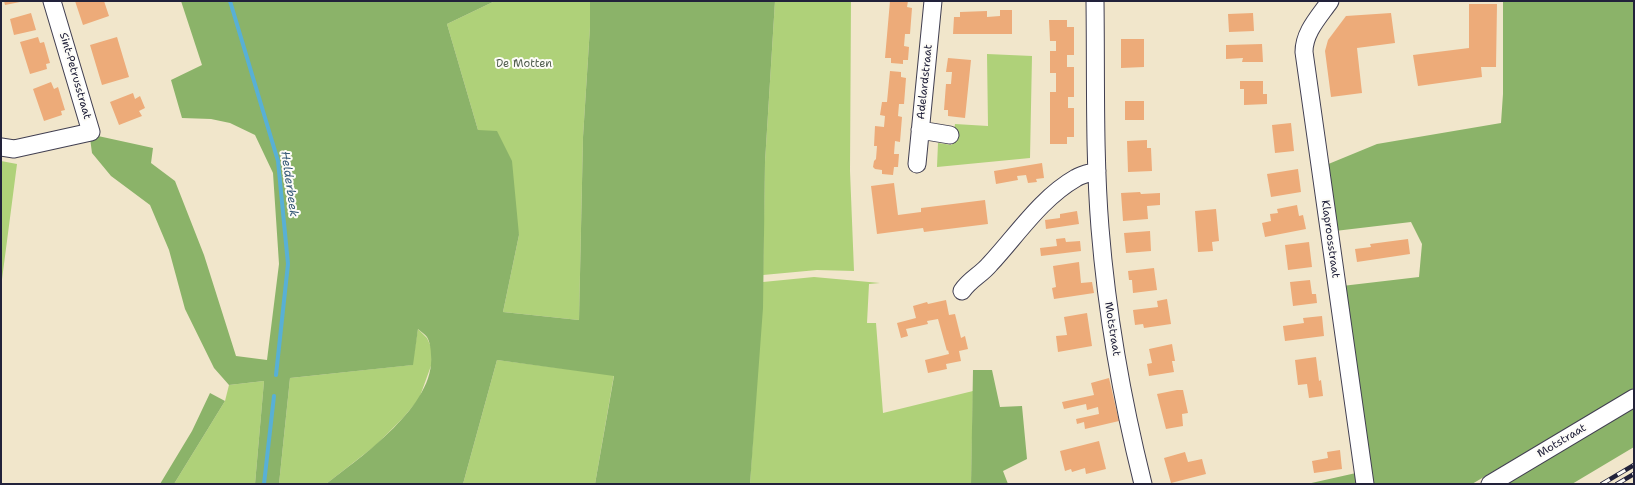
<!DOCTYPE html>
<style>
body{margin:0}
#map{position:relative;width:1635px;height:485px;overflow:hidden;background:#f1e6cb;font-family:"Shantell Sans",sans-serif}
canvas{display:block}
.frame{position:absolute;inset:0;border:2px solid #22223b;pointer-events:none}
</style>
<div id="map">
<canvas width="1635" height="485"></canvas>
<div class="frame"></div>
</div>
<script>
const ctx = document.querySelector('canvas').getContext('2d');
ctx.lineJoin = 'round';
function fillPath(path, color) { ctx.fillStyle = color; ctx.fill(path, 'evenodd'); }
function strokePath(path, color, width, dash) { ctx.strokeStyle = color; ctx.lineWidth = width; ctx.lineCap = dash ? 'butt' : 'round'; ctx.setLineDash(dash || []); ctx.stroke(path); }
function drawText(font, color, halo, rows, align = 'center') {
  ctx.font = font + ' "Shantell Sans",sans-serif'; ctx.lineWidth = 4; ctx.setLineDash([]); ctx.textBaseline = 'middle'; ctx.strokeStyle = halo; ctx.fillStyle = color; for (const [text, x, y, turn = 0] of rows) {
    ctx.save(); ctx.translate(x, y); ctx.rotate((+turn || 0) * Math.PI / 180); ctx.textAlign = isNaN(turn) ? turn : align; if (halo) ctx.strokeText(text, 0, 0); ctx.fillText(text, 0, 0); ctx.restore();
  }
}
const green = new Path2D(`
 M495 1H590V27L583 137 579 320 503 312 519 235 478 130 447 24Z
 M775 1H851L850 171 854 271 817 270 763 275 765 162Z
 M987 54 1032 56 1030 158 937 167 938 143 952 145 955 124 988 126Z
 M1 161 17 164 1 287Z
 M814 277 880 283 869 284 867 323H876L883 413 973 391 971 484H750L763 282Z
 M418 329 427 338 431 347 432 363 419 399 402 419 376 445 326 484H279L290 378 412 365Z
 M497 360 614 375 595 484H463Z
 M264 381 255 484H174L225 401 229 385Z`);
const forest = new Path2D(`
 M181 1H495L447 24 478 130 497 131 512 161 519 235 503 312 579 320 583 137 590 27V1H775L765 162 763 308 750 484H595L614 376 497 360 463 484H326C361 457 436 405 431 355 431 350 430 342 427 337 425 334 421 332 418 329L413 365 290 378 279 484H255L264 381 229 385 214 368 185 309 169 250 150 205 111 176 92 153 90 138 98 136 153 148 151 163 175 181 204 255 236 356 267 360 279 264 273 173 255 135 230 123 211 119 182 118 171 80 202 65Z
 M1503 1H1634V388L1472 484H1373L1364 432 1342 286 1419 277 1422 244 1411 222 1335 231 1326 165 1377 144 1501 123 1503 94Z
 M973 370H992L1000 407 1022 406 1027 459 1003 471 1008 484H971Z
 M210 393 225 401 174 484H160L192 431Z
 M1634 406V447L1572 484H1505Z
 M1356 473 1357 484H1307Z`);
const stream = new Path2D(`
 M230 1 278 161 288 264 276 375
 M264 484 274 396`);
const building = new Path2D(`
 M4 1H20V2L5 5Z
 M75 1H104L109 16 83 25Z
 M890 1H908L907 7 912 8 910 34H905L904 46 909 47 908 60H903V64L891 63V58H885Z
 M1469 4H1497L1496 67H1481L1482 77 1418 86 1413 55 1469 48Z
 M1000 10H1012V34H953L954 17H960V12L987 11V17L1000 16Z
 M31 13 36 30 14 35 10 19Z
 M1253 13 1254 31 1229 32 1228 14Z
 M1391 13 1395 43 1357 48 1362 93 1331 97 1325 51 1328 40 1346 16Z
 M1049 20H1067V27H1074V55H1067V67H1074V97H1068V108H1074V137H1067V144H1050V92H1056V73H1050V51H1056V41H1050Z
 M38 37 40 43 44 42 50 63 46 64 47 69 30 74 20 42Z
 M117 37 129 77 102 85 90 45Z
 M1121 39H1144V67L1121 68Z
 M1262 44 1263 62H1242L1243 58 1226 59V45Z
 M948 58 971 60 965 118 948 116V110H944L946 84H951L952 72H946Z
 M890 71 901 72V77L906 78 904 104H899L898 116 902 117 900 142 895 141 894 154H899L898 167H894L893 175 882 174V170L875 169 873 167 874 161 876 159 877 146H874L875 126 884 127 885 116 880 115 882 102H887Z
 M1240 81H1263V94H1267V104L1244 105V89H1240Z
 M51 82 54 89 58 87 65 110 61 111 62 115 44 121 33 89Z
 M133 93 135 99 140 96 145 108 139 111 142 116 119 125 110 102Z
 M1125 101H1144V120H1125Z
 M1291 123 1294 151 1275 153 1272 125Z
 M1147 140V148H1151L1152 171 1128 172 1127 141Z
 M1042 163 1044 178 1036 179 1037 182 1028 183 1026 175 1017 176 1018 180 996 184 994 171Z
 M1298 169 1301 192 1271 197 1267 174Z
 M894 183 898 215 921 212V208L985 200 988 224 924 232 923 228 877 234 871 186Z
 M1140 192 1141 194 1160 193V205L1147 206 1148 219 1123 221 1121 193Z
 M1297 205 1299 216 1303 215 1306 229 1265 237 1262 223 1271 221 1270 214 1278 213 1277 209Z
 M1216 209 1219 241 1212 242 1213 251 1198 252 1195 211Z
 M1077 211 1079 224 1046 229 1045 220 1060 218V214Z
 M1150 231 1151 251 1126 253 1124 233Z
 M1065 238 1066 242 1080 241 1081 251 1041 256 1040 248 1057 246 1056 239Z
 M1408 239 1410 254 1357 262 1355 249 1371 247 1370 244Z
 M1309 242 1312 267 1288 270 1285 245Z
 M1079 262 1081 283 1092 282 1094 293 1054 299 1052 288 1056 287 1053 266Z
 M1154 268 1157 290 1133 293 1132 280H1129L1128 271Z
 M1310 280 1312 294H1316L1317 303 1293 306 1290 282Z
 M1167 299 1171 324 1144 328 1143 324 1135 325 1133 310 1158 307 1157 301Z
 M946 300 949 315 955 314 961 338 965 336 968 349 959 351 961 361 946 364 947 369 928 373 925 360 949 354 948 350 947 351 938 319 927 321 928 324 906 329 908 336 901 338 897 323 916 318 913 306 927 302 928 304Z
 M1087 313 1092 346 1058 352 1056 336 1067 335 1064 317Z
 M1322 316 1324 336 1285 341 1283 326 1304 323 1303 318Z
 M1172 344 1175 361H1172L1174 372 1149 376 1147 364 1152 363 1149 349Z
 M1316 357 1319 381 1321 380 1323 396 1309 398 1307 384 1298 385 1295 360Z
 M1109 378 1119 421 1085 429 1084 422 1077 424 1076 419 1099 414 1098 407 1087 410 1086 404 1064 409 1062 402 1094 395 1091 383Z
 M1177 390H1183L1188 413 1182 414 1183 426 1166 429 1157 394Z
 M1099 441 1106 469 1086 474 1085 468 1072 472 1071 469 1065 471 1060 451Z
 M1340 450 1342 469 1314 473 1312 461 1328 458 1327 452Z
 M1185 452 1188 462 1202 459 1206 474 1171 483 1164 458Z`);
const minor = new Path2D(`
 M1095 1C1096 76 1094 153 1100 228 1107 314 1122 400 1143 484
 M1330 1C1319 17 1304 32 1304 52L1365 484
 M920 130 950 135
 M1 147 14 149 91 132 52 1
 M917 164 933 1
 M962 291C970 279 981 275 990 264 1017 235 1041 198 1076 178 1082 174 1090 173 1097 171
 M1490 484 1634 398`);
const rail = new Path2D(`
 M1602 484 1634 465
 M1617 484 1634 474`);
const parkNames = [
 ["De Motten",524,64]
];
const streetNames = [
 ["Sint-Petrusstraat",75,76,74],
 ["Adelardstraat",925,82,-84],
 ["Klaproosstraat",1330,239,82],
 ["Motstraat",1112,329,81],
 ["Motstraat",1562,441,-31]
];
const waterNames = [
 ["Helderbeek",289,184,82]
];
fillPath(green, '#afd179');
fillPath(forest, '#8bb369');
strokePath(stream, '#58b0d5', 4);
fillPath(building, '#edab79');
strokePath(minor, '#413f51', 19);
strokePath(minor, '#fff', 17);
strokePath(rail, '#22223b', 4.5);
strokePath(rail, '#fdfcf7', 3, [9]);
drawText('11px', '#535f51', '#fdfcf7', parkNames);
drawText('11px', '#22223b', '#fdfcf7', streetNames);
drawText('italic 12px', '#385b79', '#fdfcf7', waterNames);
</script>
